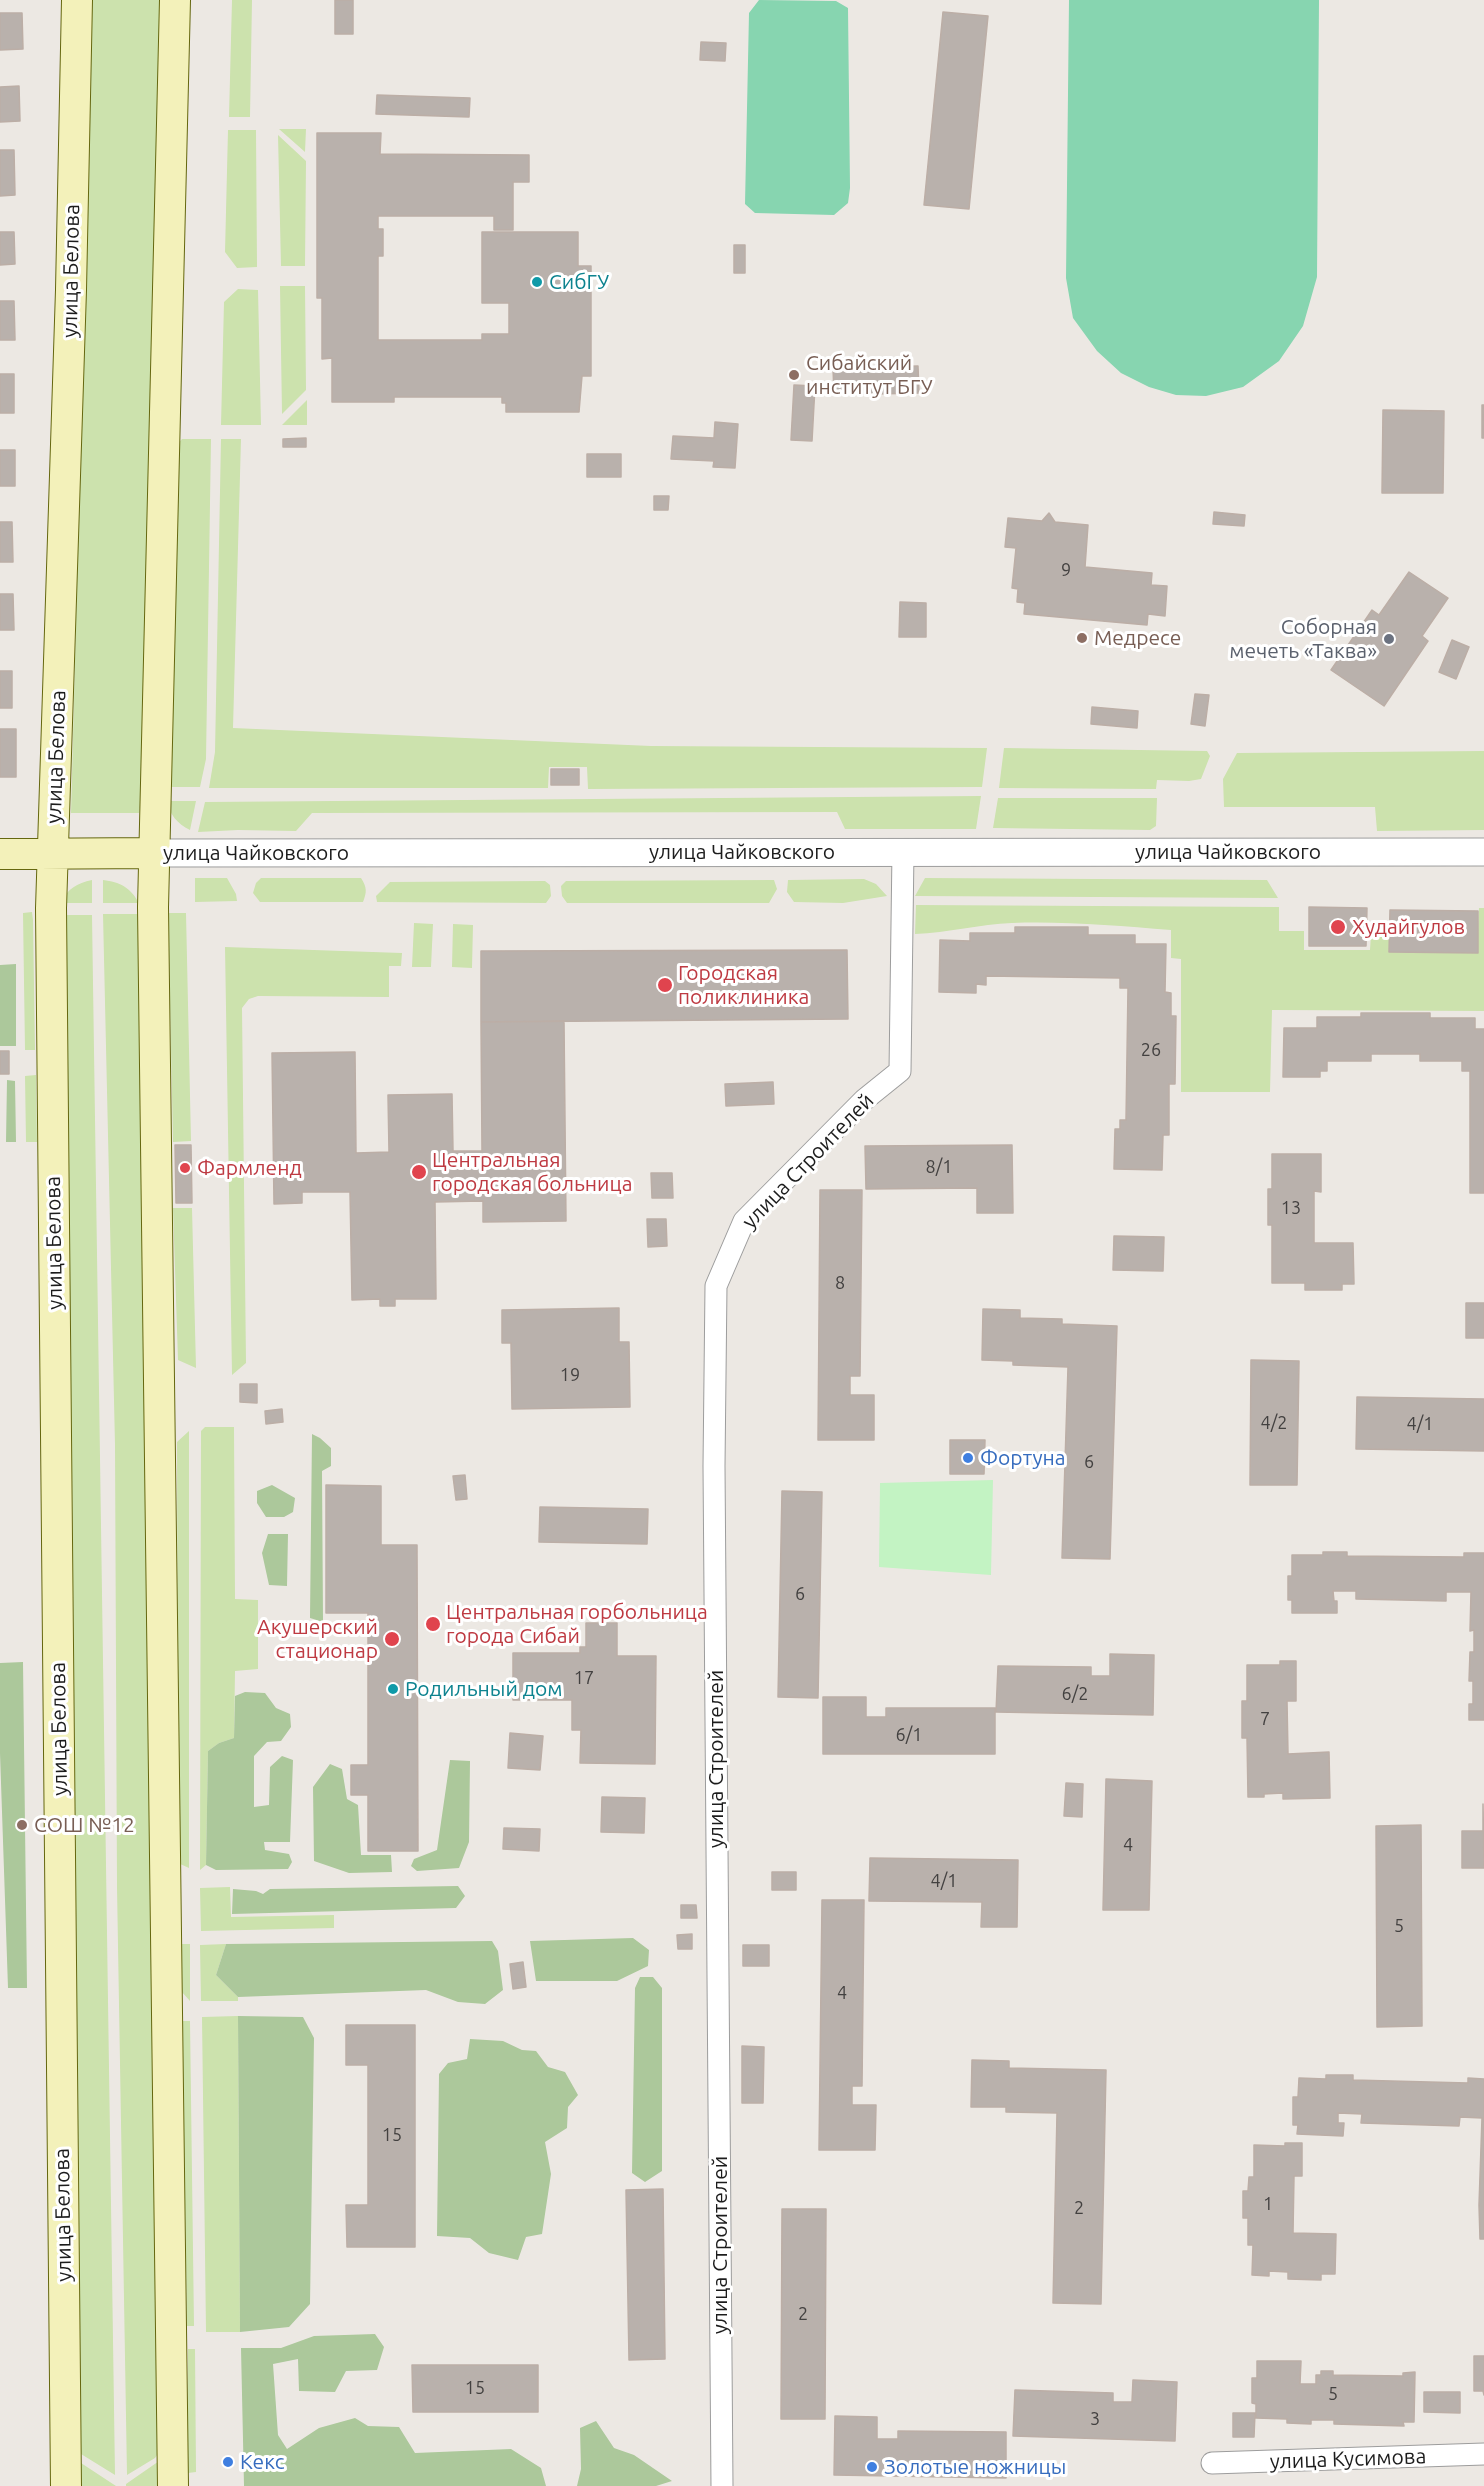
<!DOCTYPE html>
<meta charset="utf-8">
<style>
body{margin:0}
canvas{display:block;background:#ece8e3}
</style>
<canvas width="1484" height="2486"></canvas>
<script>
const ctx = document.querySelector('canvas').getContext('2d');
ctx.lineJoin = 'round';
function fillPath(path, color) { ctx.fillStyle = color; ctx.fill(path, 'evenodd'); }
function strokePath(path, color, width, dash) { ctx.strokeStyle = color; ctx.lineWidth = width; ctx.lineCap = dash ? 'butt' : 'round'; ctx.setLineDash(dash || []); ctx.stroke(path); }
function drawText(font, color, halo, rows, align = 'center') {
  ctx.font = font + ' Ubuntu,sans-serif'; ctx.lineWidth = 6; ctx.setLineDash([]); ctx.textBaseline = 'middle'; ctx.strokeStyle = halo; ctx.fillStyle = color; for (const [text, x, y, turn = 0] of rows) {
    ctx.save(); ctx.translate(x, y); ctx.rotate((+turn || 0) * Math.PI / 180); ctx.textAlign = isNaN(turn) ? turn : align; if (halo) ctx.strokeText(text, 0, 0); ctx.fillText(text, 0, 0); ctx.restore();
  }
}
const grass = new Path2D(`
 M92 0H163L143 790 139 813H71Z
 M232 0H252L250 117H229Z
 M279 129H306L305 152Z
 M228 130H256L257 267 237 268 225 252Z
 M278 135 306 161 305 266H281Z
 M305 286 306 390 282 414 280 286Z
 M238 289 258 290 261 425H221L224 302Z
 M307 400V425H282Z
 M182 439H211L206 759 200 787H166L175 447Z
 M221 439H241L233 728 651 746 987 748 982 787 588 789 587 767H549L548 788H209L215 752Z
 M1004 748 1207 751 1210 756 1201 779 1189 781 1157 780 1156 789 999 788Z
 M1484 751V830L1377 831 1375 807H1224L1223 779 1237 753Z
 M981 796 976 829H845L837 812 312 813 296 831 238 830 198 832 205 802Z
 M998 798H1157L1156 826 1150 830 993 828Z
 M166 801H196L190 830C177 824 170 814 166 801Z
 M195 878H227L236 894 237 901 195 902Z
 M261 878H361C367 887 367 892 363 902H260L253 893 256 883Z
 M925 878 1267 880 1278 898 915 896Z
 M864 879 876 884 887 896 843 903 794 902 787 892 788 880Z
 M92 880V903H61C67 889 77 883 92 880Z
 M103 880C120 882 130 887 139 903H103Z
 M774 880 777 889 769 903H567L562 896 561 886 566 881Z
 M545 881 550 885 551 896 546 903 377 902 376 896 390 882Z
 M916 905 1279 907V931H1304V950H1370L1371 934H1478L1479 908H1484V1011L1272 1010 1270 1092H1181V959L1171 958V930C1118 926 1065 921 1012 923 980 924 948 933 915 934Z
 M32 912 33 920 35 1050H25L23 913Z
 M168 913H186L191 1141 173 1142Z
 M103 914H139L162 2448 155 2458 127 2475 117 1887 115 1445Z
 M61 915H92L115 2475 81 2454 72 1471Z
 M414 923 433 924 431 967H412Z
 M453 924 473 925 472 968 452 967Z
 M225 947 402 953 401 966H389V997L258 996 249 999 242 1008 246 1363 232 1375Z
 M36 1075 37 1142H26L25 1076Z
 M173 1208H192L196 1368 178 1360Z
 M205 1427H234L235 1599 258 1600V1669L235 1671 234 1738 219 1743 208 1751 206 1865 200 1870 201 1431Z
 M189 1431V1868L178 1863 177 1442Z
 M230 1887 231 1917 334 1915V1928L201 1931 200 1888Z
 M181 1944H190V2001L181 1991Z
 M226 1944 216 1975 238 1997V2001H201L200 1945Z
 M238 2016 240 2332H206L202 2017Z
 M182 2021H190L194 2326H187Z
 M188 2349H195L196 2472 188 2473Z
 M162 2459 161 2486H126V2484Z
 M81 2463 116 2486H81Z`);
const forest = new Path2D(`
 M16 964V1046H0V965Z
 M7 1080 15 1081 16 1142H6Z
 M312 1434 320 1438 331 1448V1466L322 1471 323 1622 310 1618Z
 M272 1485 295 1498 293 1512 284 1517H266L257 1503V1491Z
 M268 1534H288L287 1586 269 1585 262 1553Z
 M23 1662 27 1988H8L0 1753V1663Z
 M245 1692 265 1693 276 1708 290 1714 291 1727 281 1741 267 1742 254 1756V1807L269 1805 270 1767 282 1756 293 1760 290 1842H264L265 1850 289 1854 292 1862 288 1869 216 1870 206 1865 208 1751 219 1743 234 1738 235 1696Z
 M450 1760 470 1761 469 1842 459 1868 417 1871 411 1866 414 1859 437 1850Z
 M330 1764 342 1769 347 1799 358 1805 361 1855H391L392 1872 349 1873 314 1861 313 1787Z
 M458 1886 465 1896 456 1908 232 1914 233 1889 256 1891 263 1894 270 1889Z
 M633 1938 649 1950 648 1966 617 1981H536L530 1941Z
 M492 1941 498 1951 503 1990 485 2004 458 2002 426 1990 238 1997 216 1975 226 1944Z
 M640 1977H653L662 1988V2171L645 2182 632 2173 635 1988Z
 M238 2016 303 2017 314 2038 310 2304 289 2327 240 2332Z
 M470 2039 503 2041 522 2050 536 2051 548 2067 565 2072 578 2095 568 2107 567 2128 545 2142 551 2174 542 2234 526 2237 518 2260 489 2253 470 2238 437 2236 439 2074 448 2063 467 2059Z
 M375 2334 384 2347 377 2370 346 2371 335 2392 299 2391 298 2359 273 2364 278 2435 287 2449 319 2428 355 2418 368 2426 399 2427 415 2453 511 2449 541 2468 546 2486H244L241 2348H281L314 2336Z
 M596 2421 614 2448 634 2455 672 2481 656 2486H577L581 2469 580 2428Z`);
const park = new Path2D(`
 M993 1480 991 1575 879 1567 880 1483Z`);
const pitch = new Path2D(`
 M759 0 836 1 848 8 850 188 848 203 834 215 755 213 745 204 749 13Z
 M1069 0H1319L1317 277 1303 326 1279 361 1243 387 1206 396 1176 395 1149 387 1121 373 1097 351 1073 318 1066 278Z`);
const building = new Path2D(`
 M335 0H353V34H335Z
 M943 12 988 16 969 209 924 205Z
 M0 13H22L23 49 0 50Z
 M701 42 726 43 725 61 700 60Z
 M19 86 20 121 0 122V87Z
 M377 95 470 98 469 117 376 114Z
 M317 133H381L380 154 529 155V182H513V230H494V216H378V229H383V256H378V340H482V334H509V303H482V232H578V266H591V376H582L579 412H506V403H502V397H394V402H332V358L322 359V298H317Z
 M0 150H14L15 195 0 196Z
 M0 232H14L15 264 0 265Z
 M734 245H745V273H734Z
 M0 301H14L15 340H0Z
 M918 366 919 393 834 395 833 368Z
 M0 374H14V413H0Z
 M794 385 815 386 812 441 791 440Z
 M1482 405H1484V438H1482Z
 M1383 410 1444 411 1443 493H1382Z
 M715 422 738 424 735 468 713 467 714 461 671 459 673 436 714 438Z
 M306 438V447H283V439Z
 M0 450H15V486H0Z
 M587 454H621V477H587Z
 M654 496H669L668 510H654Z
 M1214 512 1245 515 1244 526 1213 524Z
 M1049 513 1055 522 1088 525 1085 567 1152 573 1151 585 1167 586 1165 616 1148 614 1147 625 1024 614 1025 603 1017 602 1018 589 1012 588 1016 548 1005 547 1008 518 1042 521Z
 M0 522H12L13 562H0Z
 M1409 572 1448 598 1422 636 1428 641 1384 706 1331 670 1372 610 1379 615Z
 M0 594H13L14 630H0Z
 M900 602 926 603V637H899Z
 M1452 640 1469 647 1456 679 1439 672Z
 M0 671H12V708H0Z
 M1195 694 1209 695 1205 726 1191 724Z
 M1092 707 1138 711 1137 728 1091 724Z
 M0 729H16V777H0Z
 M551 769H579V785H551Z
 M1309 907 1367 908 1366 946H1309Z
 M1390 910 1478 911V953L1389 952Z
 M1015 927H1088V935H1135V944H1166L1165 992 1171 993V1016H1176L1175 1084H1169V1135H1163L1162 1170 1114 1169 1115 1129H1120V1120H1126L1128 988H1120V978L986 976V985L976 984V993L939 992 940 940 970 941V933H1015Z
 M847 950 848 1019 481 1022V951Z
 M1361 1013H1430V1018H1475V1029H1484V1193H1470V1071H1462V1061H1420V1054H1371V1061H1327V1071H1320V1077H1283L1284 1028H1317V1017H1361Z
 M564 1021 566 1221 483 1222V1201L435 1202 436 1299H395V1306H380V1299L352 1300 350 1192H302V1203L274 1204 272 1053 355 1052 356 1153 389 1152 388 1095 452 1094 453 1151H482L481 1022Z
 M0 1051H9V1074H0Z
 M773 1082 774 1104 726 1106 725 1084Z
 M175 1145H191L192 1203H176Z
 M1012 1145 1013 1213H977V1188L866 1189 865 1146Z
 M1272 1154H1321V1192L1314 1191V1243H1353L1354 1284H1342V1290H1305V1283H1272V1225H1268V1189H1272Z
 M651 1173H672L673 1198H652Z
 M820 1190H862L860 1376H850V1395H874V1440H818Z
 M647 1219H666L667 1246 648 1247Z
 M1114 1236 1164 1237 1163 1271 1113 1270Z
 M1466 1303H1484V1338H1466Z
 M619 1308V1342H629L630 1407 512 1409 511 1343H502V1310Z
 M983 1309 1020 1310V1318L1062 1319V1324L1117 1326 1110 1559 1062 1558 1068 1367 1013 1365V1361L982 1360Z
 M1251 1360 1299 1361 1297 1485H1250Z
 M240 1384H257V1403L240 1402Z
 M1357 1397 1484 1399V1451L1356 1449Z
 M282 1409 283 1422 266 1424 265 1411Z
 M950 1440H985L984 1474H950Z
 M465 1475 467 1499 456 1500 453 1476Z
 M326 1485 381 1486V1545H417L418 1851H368V1795H351V1765H368V1613H326Z
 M782 1491 822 1492 818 1698 778 1697Z
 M540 1507 648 1509 647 1544 539 1542Z
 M1323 1552H1347V1556L1464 1557V1553H1484V1720H1469V1704H1473V1681H1469L1470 1652H1474V1630L1470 1631 1471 1592H1446V1601L1356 1599V1591H1333L1334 1601H1337V1613H1292V1600H1288V1576H1292V1555H1323Z
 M586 1623H617V1656H656L655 1764 580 1763 581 1730H572V1700H513V1653H580V1647H586Z
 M1110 1654 1154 1655 1153 1715 996 1712 998 1666 1091 1667V1676H1110Z
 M1280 1661H1296V1701H1287L1288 1754 1329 1752 1330 1798 1283 1799V1793L1264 1794V1797H1248L1247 1738H1242V1701H1247V1665H1280Z
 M823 1697H866V1717H886V1708H995V1754H823Z
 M510 1733 543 1736 540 1770 508 1768Z
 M1106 1779 1152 1781 1149 1910H1103Z
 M1066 1783 1083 1784 1082 1817 1064 1816Z
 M602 1797 645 1798 644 1833 601 1832Z
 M1483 1804 1484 1868H1462V1831H1483Z
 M1421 1825 1422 2026 1377 2027 1376 1826Z
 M504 1828 540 1829 539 1851 503 1849Z
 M870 1858 1018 1860 1017 1927H981L982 1902 869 1901Z
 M772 1872H796V1890H772Z
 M822 1900H864L862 2086H852V2105H876L875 2150H819Z
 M681 1905H696L697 1918H681Z
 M692 1934V1949H678L677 1935Z
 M743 1945H769V1966H743Z
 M523 1962 526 1987 513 1989 510 1964Z
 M346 2025H415V2247H347L346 2205H368V2065H346Z
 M742 2046 764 2047 763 2103H742Z
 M972 2060 1009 2061V2068L1106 2070 1101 2304 1053 2303 1057 2113 1006 2112V2107H971Z
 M1326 2075H1353V2080L1468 2083V2078L1484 2079V2239H1480L1479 2205 1482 2118 1460 2117 1459 2126 1361 2123 1362 2114 1338 2113V2123H1344L1343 2136 1297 2134 1298 2125H1293V2097H1298L1299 2078 1326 2079Z
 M1285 2143H1302V2176H1294L1293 2233 1336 2234 1335 2274H1321V2280L1288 2279V2272L1269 2271V2276L1252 2275 1253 2245H1248V2218H1243V2191H1248L1249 2177H1254V2145L1285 2146Z
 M663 2189 665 2359 629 2360 626 2190Z
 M782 2209H826L825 2419H781Z
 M1474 2356H1484V2395L1483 2391H1474Z
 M1257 2361H1301L1300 2384H1316V2375H1321V2371H1333V2375L1403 2376V2373L1415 2372 1414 2422H1403L1404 2426 1334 2424V2420H1311V2424L1287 2423V2419L1256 2418V2404L1252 2403V2378H1257Z
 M412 2365H538V2412H413Z
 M1133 2380 1177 2382 1175 2441 1013 2436 1015 2390 1113 2393V2402H1132Z
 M1424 2392H1460V2413L1424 2412Z
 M1233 2413H1255L1254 2437H1233Z
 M835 2416 877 2417V2439H898V2431L1006 2432V2478L834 2475Z`);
const minor = new Path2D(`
 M1212 2463 1484 2454
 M722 2486 714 1466 716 1286 744 1221 864 1100 900 1071 903 851`);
const tertiary = new Path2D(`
 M154 853 1484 852`);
const secondary = new Path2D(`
 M0 854 154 853
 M66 2486 51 908 71 290 77 0
 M173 2486 153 907 175 0`);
const markers = [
 [537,282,6,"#0f9aa8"],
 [794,375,6,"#8d6e63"],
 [1082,638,6,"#8d6e63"],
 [1389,639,6,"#6b7280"],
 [1338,927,8,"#e0444e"],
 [665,985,8,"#e0444e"],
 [185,1168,6,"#e0444e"],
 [419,1172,8,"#e0444e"],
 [968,1458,6,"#3f7fe0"],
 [433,1624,8,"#e0444e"],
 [392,1639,8,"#e0444e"],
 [393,1689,6,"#0f9aa8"],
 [22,1825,6,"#8d6e63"],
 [228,2462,6,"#3f7fe0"],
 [872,2467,6,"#3f7fe0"]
];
const numberNames = [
 ["9",1066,570],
 ["26",1151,1050],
 ["8/1",939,1167],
 ["13",1291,1208],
 ["8",840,1283],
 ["19",570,1375],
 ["4/2",1274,1423],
 ["4/1",1420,1424],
 ["6",1089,1462],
 ["6",800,1594],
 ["17",584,1678],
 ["6/2",1075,1694],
 ["7",1265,1719],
 ["6/1",909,1735],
 ["4",1128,1845],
 ["4/1",944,1881],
 ["5",1399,1926],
 ["4",842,1993],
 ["15",392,2135],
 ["1",1268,2204],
 ["2",1079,2208],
 ["2",803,2314],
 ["15",475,2388],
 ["5",1333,2394],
 ["3",1095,2419]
];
const streetNames = [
 ["улица Белова",71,271,-89],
 ["улица Белова",56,757,-88],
 ["улица Чайковского",742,852],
 ["улица Чайковского",1228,852],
 ["улица Чайковского",256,853],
 ["улица Строителей",808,1161,-46],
 ["улица Белова",54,1243,-91],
 ["улица Белова",59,1729,-91],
 ["улица Строителей",716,1759,-90],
 ["улица Белова",63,2215,-91],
 ["улица Строителей",720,2245,-90],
 ["улица Кусимова",1348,2459,-2]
];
const cultureNames = [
 ["СибГУ",549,282],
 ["Родильный дом",405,1689]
];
const educationNames = [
 ["Сибайский",806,363],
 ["институт БГУ",806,387],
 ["Медресе",1094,638],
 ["СОШ №12",34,1825]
];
const worshipNames = [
 ["Соборная",1377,627],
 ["мечеть «Таква»",1377,651]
];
const healthNames = [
 ["Худайгулов",1352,927],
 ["Городская",678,973],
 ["поликлиника",678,997],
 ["Центральная",432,1160],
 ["городская больница",432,1184],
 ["Фармленд",197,1168],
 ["Центральная горбольница",446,1612],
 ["города Сибай",446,1636],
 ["Акушерский",378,1627,"right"],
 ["стационар",378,1651,"right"]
];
const shopNames = [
 ["Фортуна",980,1458],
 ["Кекс",240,2462],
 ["Золотые ножницы",884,2467]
];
fillPath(grass, '#cce2ad');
fillPath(forest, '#acc89b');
fillPath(park, '#c3f3c3');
fillPath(pitch, '#87d5b0');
fillPath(building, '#b9b1ac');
strokePath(building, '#bcaea6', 1.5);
strokePath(minor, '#9d9d9d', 23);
strokePath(tertiary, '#9d9d9d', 29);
strokePath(secondary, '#65670f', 32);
strokePath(minor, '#fff', 21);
strokePath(tertiary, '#fff', 27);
strokePath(secondary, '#f3f1ba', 30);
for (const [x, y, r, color] of markers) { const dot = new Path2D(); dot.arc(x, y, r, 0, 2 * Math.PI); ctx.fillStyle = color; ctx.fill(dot); strokePath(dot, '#fff', 2); }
drawText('18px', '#434140', null, numberNames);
drawText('21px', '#1c1c1c', '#fff', streetNames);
drawText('21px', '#0d838f', '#fff', cultureNames, 'left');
drawText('21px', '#785e54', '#fff', educationNames, 'left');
drawText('21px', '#5b616d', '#fff', worshipNames, 'right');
drawText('21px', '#be3a42', '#fff', healthNames, 'left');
drawText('21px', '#366cbe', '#fff', shopNames, 'left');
</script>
